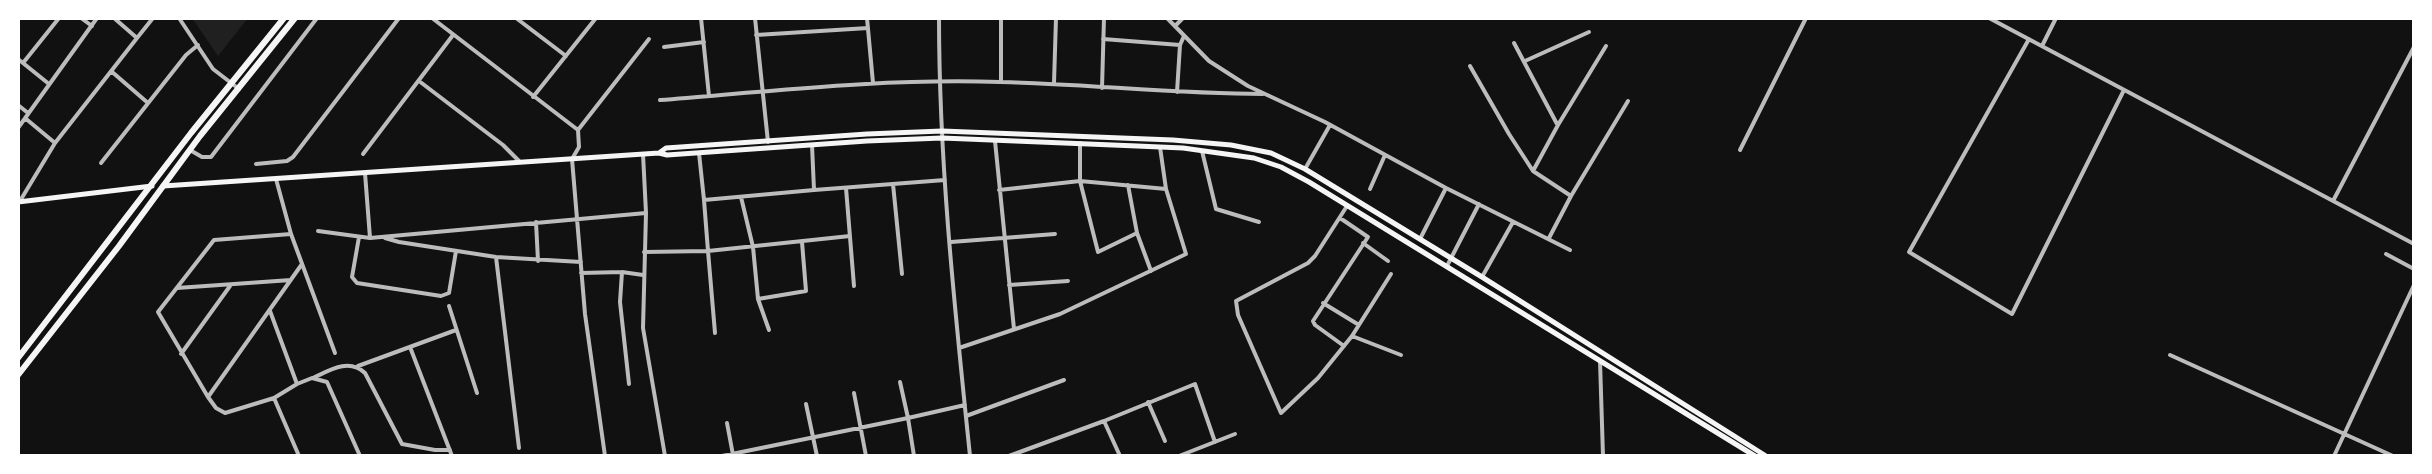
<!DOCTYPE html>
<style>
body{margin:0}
#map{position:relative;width:2432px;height:474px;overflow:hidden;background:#111;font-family:"Alegreya Sans",sans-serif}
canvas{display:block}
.frame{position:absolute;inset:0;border:20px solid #fff;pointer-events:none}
</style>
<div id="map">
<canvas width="2432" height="474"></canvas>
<div class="frame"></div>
</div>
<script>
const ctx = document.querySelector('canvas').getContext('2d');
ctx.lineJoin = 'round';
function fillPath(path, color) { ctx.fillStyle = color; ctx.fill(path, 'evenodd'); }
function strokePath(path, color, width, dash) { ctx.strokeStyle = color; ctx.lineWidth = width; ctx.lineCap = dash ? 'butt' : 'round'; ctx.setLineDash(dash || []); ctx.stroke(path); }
const green = new Path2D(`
 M192 18H248L218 56Z`);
const minor = new Path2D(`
 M81 18 92 26
 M114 18 137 38 153 18
 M179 18 213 69 239 89
 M432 18 578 130 649 39
 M516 18 566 56
 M701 18 709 96
 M755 18 768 142
 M867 18 873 83
 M939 18C939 164 955 311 970 456
 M1167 18 1209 61 1248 86 1325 122 1446 188 1570 250
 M1989 18 2414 244
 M1175 26 1183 18
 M756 35 868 28
 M1103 39 1180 45
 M2029 39 1909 252 2012 314 2124 90
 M1514 43 1557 124
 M2042 46 2056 18
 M664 47 704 42
 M18 59 49 84
 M1525 61 1589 32
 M23 63 59 18
 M1470 66 1509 134 1533 171
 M111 71 148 103
 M419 81 503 145 519 161
 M1001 82V18
 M1054 83 1056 18
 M1102 88 1104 18
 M1177 92 1180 45 1184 36
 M533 97 596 18
 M660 100C773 91 887 78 1000 82 1088 84 1175 94 1263 94
 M18 105 28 113
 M25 118 55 143 137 38
 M18 128 97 18
 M578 130 579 147 572 159 585 314 605 456
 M995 141 1014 329
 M1080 143V181L1098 252 1137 233
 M812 145 814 190 945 180
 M190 150 202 157H211L317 18
 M1740 150 1806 18
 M1202 151 1216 209 1259 222
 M699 153 704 200
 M363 154 453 35
 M101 163 186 55 198 45
 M256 164 287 161 293 157 399 18
 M1305 169 1330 125
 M365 173 370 238
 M276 179 291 234 335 353
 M893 184 902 274
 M1128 185 1137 233 1151 271
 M846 188 854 286
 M1370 189 1385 155
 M814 190 704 200 708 251 850 236
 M999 190 1080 181 1166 189
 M1571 196 1533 171 1558 125 1606 46
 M741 197 753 247 758 299
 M20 201 55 143
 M2333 201 2414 47
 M1347 206 1315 256 1308 263 1236 301 1238 315 1281 413 1318 378 1352 336 1391 274
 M646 213 643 328 665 456
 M1340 218 1368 237 1313 321 1315 325 1344 346
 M536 222 538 261
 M318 231 370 238 646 213 643 154
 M291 234 214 240 158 312 208 397 302 264
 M359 237 352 277 357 283 441 296 449 293 456 251
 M385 238 399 242 496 257 581 262
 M1549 238 1571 196 1628 101
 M1420 239 1446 188
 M951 242 1055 234
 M1363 243 1388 261
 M644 252 708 251 715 333
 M2386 254 2414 269
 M496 257 519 448
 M1447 266 1479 204
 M622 272 620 302 629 384
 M581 273 622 272 643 275
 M1482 277 1513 222
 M1009 285 1068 281
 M177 288 291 280
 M1323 303 1359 325
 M449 306 477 393
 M270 311 297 384
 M769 330 758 299 806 291 802 242
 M1352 336 1401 355
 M410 347 452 456
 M959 348 1060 314 1186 254 1166 189 1160 147
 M181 354 230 286
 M2170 355 2393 456
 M1600 361 1603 456
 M358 366 456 330
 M313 378C330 370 349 358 365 373L402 444 435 450H450
 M900 382 908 418 965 405
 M854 393 866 456
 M208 397 216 408 225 413 274 398
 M1148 402 1165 441
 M806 404 817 456
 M966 416 1064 380
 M1104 421 1120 456
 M727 423 733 455
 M299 456 274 398 297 384 312 378 327 382 360 456
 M722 456 908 418 914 456
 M1009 456 1104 421 1195 384 1215 442
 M1179 456 1235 434
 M2334 456 2414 285`);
const secondary = new Path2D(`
 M659 153 666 148 867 134 942 131 1173 140 1231 145 1271 153 1305 169 1482 277 1766 456
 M163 186 659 153 667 155 867 141 942 138 1137 146 1183 148 1254 158 1281 167 1309 182 1755 456
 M18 202 152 186`);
const primary = new Path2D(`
 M18 358 191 133 284 18
 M18 375 119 246 200 136 295 18`);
fillPath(green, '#202020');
strokePath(minor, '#bcbcbc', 4);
strokePath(secondary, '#f5f5f5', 5);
strokePath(primary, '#f5f5f5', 6);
</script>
